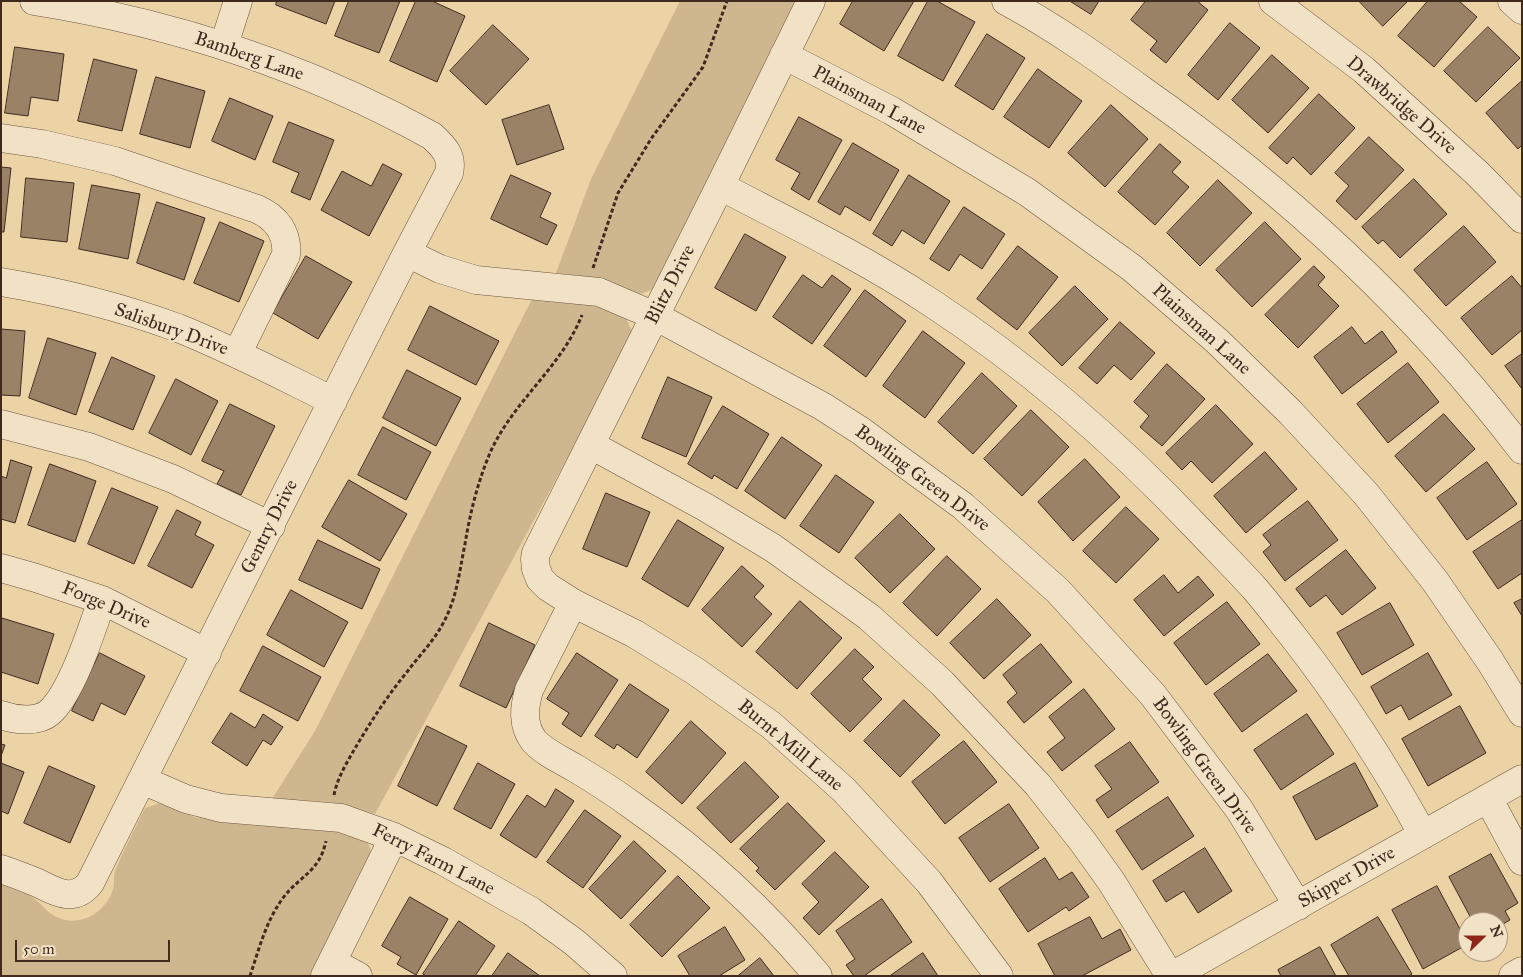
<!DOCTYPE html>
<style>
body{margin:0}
#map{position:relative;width:1523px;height:977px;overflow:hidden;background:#ebd3a6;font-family:"IM FELL Great Primer",serif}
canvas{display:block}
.frame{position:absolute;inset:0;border:2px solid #402a20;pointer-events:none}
.north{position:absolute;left:1458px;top:912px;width:50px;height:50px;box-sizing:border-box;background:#f2e2c5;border:1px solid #ab9883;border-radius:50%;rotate:68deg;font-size:14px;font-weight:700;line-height:20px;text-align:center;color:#402a20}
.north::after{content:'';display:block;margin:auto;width:18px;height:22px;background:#8f2418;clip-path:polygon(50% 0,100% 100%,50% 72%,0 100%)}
.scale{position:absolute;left:15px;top:940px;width:155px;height:22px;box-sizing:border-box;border:2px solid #402a20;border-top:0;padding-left:6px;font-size:15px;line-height:18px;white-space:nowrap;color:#402a20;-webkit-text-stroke:4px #f2e2c5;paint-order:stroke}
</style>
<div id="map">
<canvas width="1523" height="977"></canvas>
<div class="frame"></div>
<div class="north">N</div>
<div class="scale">50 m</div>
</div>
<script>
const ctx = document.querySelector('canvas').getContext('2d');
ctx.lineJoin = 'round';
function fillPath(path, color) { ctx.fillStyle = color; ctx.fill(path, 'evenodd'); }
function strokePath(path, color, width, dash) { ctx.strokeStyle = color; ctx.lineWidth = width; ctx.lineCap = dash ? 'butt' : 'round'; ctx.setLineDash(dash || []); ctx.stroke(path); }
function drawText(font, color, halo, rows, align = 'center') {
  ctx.font = font + ' "IM FELL Great Primer",serif'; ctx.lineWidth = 4.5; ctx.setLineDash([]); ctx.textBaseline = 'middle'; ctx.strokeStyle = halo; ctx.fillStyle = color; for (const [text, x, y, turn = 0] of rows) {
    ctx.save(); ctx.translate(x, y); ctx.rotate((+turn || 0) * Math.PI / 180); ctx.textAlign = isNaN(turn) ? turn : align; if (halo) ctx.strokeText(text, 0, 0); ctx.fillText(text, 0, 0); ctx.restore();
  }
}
const green = new Path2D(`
 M680 1H798L654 289 640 294 598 278 556 273 591 179Z
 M533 297 576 300 624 314 634 335 375 814 330 802 272 799 315 731Z
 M163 802 194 817 248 825 326 828 366 838 371 851 368 864 311 976H1V882C13 886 29 893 38 902 45 908 50 915 59 918 82 927 106 912 113 889 115 883 113 876 115 871 124 849 135 829 145 808Z`);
const building = new Path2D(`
 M277 1H335L326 24 276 5Z
 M349 1H400L379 53 335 36Z
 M416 1H432L465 16 437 82 390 61Z
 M853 1H914L884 51 840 24Z
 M928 1H937L975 22 943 81 898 56Z
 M1070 1H1099L1091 14Z
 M1146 1H1197L1208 10 1166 63 1150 50 1157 41 1131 20Z
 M1359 1H1408L1383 26Z
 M1428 1H1459L1477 17 1434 67 1398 36Z
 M1230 23 1260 48 1218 100 1188 75Z
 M493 25 529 59 486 105 450 71Z
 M1488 27 1520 58 1476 102 1444 71Z
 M987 34 1025 58 993 110 955 86Z
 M15 47 64 54 58 101 31 97 28 116 5 113Z
 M1272 55 1309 88 1268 133 1232 100Z
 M94 59 137 70 122 131 78 121Z
 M1038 69 1082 101 1049 148 1004 117Z
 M156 77 205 91 190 148 140 134Z
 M1522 81V145L1518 149 1486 113Z
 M1319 94 1355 128 1311 175 1293 157 1287 164 1269 148Z
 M230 98 273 116 255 160 212 141Z
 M549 105 564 149 517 165 502 120Z
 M1111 105 1148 139 1105 187 1068 153Z
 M799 117 842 140 809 200 791 189 800 173 776 160Z
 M289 122 334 140 310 200 291 192 299 173 273 162Z
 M1369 137 1404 170 1356 220 1336 201 1349 186 1335 173Z
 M853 143 899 170 870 221 845 206 840 215 818 202Z
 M1160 144 1181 162 1172 172 1189 187 1155 225 1118 192Z
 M383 164 402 174 369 236 321 210 342 171 371 186Z
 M1 167 11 168 4 232H1Z
 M511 175 551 193 540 217 557 225 547 245 491 219Z
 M909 175 950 201 924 244 902 230 892 246 873 234Z
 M26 178 74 183 67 242 21 237Z
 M1414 179 1447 214 1400 258 1383 240 1378 244 1362 227Z
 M1218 180 1252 213 1200 266 1167 233Z
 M92 185 140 194 128 259 79 249Z
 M157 202 205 218 184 280 137 263Z
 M964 207 1005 234 982 269 960 254 949 271 930 259Z
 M220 222 264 241 239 302 194 283Z
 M1265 222 1301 259 1252 307 1216 270Z
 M1464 226 1496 262 1446 306 1414 270Z
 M745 234 786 257 756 311 715 288Z
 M1018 246 1058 277 1017 330 977 299Z
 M306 256 352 282 318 339 273 313Z
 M1314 266 1325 277 1318 285 1339 306 1298 348 1265 315Z
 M803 275 822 288 832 275 851 289 812 344 773 317Z
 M1512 276 1522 288V330L1492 355 1461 318Z
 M1075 286 1108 319 1062 366 1029 333Z
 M865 290 906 321 866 377 824 346Z
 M430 306 499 341 476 385 408 350Z
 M1120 322 1155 353 1131 380 1114 365 1097 384 1079 368Z
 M1352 327 1365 344 1382 331 1397 352 1342 394 1314 357Z
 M1 329 25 331 20 396 1 395Z
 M923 331 965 363 925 418 883 386Z
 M48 338 96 353 76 415 29 398Z
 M1522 354V389L1505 366Z
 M112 357 155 376 133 430 89 412Z
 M1408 363 1439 402 1388 443 1357 404Z
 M1167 364 1205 399 1162 446 1140 427 1149 416 1134 402Z
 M407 370 461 398 436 446 383 418Z
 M982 373 1017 406 973 454 938 422Z
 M668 377 712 397 686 457 642 438Z
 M176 379 218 401 191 455 149 433Z
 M230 404 275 426 241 495 217 484 224 471 202 461Z
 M1216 405 1253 444 1212 483 1191 461 1182 470 1166 453Z
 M723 406 769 434 737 489 714 475 712 479 688 464Z
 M1031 410 1069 447 1022 496 984 459Z
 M1444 414 1475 449 1426 492 1395 456Z
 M383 427 431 452 406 500 358 475Z
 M782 437 822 465 785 519 745 491Z
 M1265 452 1297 489 1246 533 1214 496Z
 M1085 459 1120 497 1073 541 1038 502Z
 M11 460 32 467 15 523 1 519V476L6 478Z
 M1487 462 1517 504 1467 540 1437 498Z
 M50 464 96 481 75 542 28 525Z
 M836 475 874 502 839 553 800 526Z
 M349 480 407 514 380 561 322 527Z
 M112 488 158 507 134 564 88 544Z
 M606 493 650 512 627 567 583 549Z
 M1308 501 1338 540 1285 581 1263 552 1271 545 1263 535Z
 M1126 507 1159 539 1116 583 1083 551Z
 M177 510 201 522 195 535 214 545 192 588 148 566Z
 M900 514 935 549 890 593 855 558Z
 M678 520 724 548 688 607 642 579Z
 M1522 520V573L1498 589 1473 552Z
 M318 540 380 569 362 609 299 580Z
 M1346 550 1376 588 1342 615 1326 595 1310 607 1296 589Z
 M947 556 981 589 937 636 903 603Z
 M742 566 764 586 754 597 772 614 742 647 702 610Z
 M1164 575 1178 593 1198 576 1214 595 1164 636 1134 600Z
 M291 590 348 622 324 667 267 635Z
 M997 599 1031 635 984 679 950 643Z
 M1522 599V616L1514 603Z
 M800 601 842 638 797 689 756 652Z
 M1227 602 1260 644 1206 685 1174 643Z
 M1390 603 1414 645 1362 675 1337 633Z
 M2 618 54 634 38 684 1 672Z
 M489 623 535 645 506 708 460 686Z
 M1041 644 1072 682 1024 723 1007 702 1017 693 1003 675Z
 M263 646 321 677 298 721 240 691Z
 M855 649 874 667 862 679 882 699 850 732 811 694Z
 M100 653 145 676 125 715 101 703 93 721 72 711Z
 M577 653 618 680 581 737 562 724 569 713 547 699Z
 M1428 653 1452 695 1409 720 1401 705 1386 714 1371 687Z
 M1268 654 1297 691 1242 732 1214 694Z
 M630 684 669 710 637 758 617 744 614 749 595 736Z
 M1084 689 1115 729 1062 771 1047 752 1065 738 1049 717Z
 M904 700 940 735 900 777 864 741Z
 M1460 706 1486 753 1428 786 1402 739Z
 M231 713 255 728 263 714 283 727 271 745 263 740 247 766 212 743Z
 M1307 714 1334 754 1281 790 1254 750Z
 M691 721 726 753 682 804 646 772Z
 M427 726 467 746 437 806 398 786Z
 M964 741 997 782 945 824 912 782Z
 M1130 742 1159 782 1108 818 1096 800 1112 789 1095 766Z
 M1 744 5 745 1 756Z
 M745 762 779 797 731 843 697 808Z
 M1 763 24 772 8 814 1 811Z
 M478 763 515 784 491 829 454 809Z
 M1355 763 1378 806 1316 840 1293 797Z
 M49 766 95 786 70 843 24 823Z
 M556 789 574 801 536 858 500 835 527 795 545 807Z
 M1168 797 1194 836 1142 870 1116 831Z
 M788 803 825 841 775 890 756 871 759 868 740 849Z
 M1009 804 1039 848 990 882 959 838Z
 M585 810 621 836 583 888 547 862Z
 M634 841 666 871 621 919 589 889Z
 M1205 848 1232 891 1198 913 1184 891 1166 902 1153 881Z
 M835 852 869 887 819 935 803 918 819 902 802 884Z
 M1491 854 1518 903 1505 911 1510 920 1498 927V922H1473L1449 877Z
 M1045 858 1059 880 1072 872 1089 897 1069 911 1066 907 1028 932 999 889Z
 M678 876 710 908 662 957 630 925Z
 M1437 886 1468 944 1423 969 1392 910Z
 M410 897 448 919 416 975 397 964 401 957 382 946Z
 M882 899 912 942 864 976H854L846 965 855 959 836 931Z
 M1090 917 1102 939 1120 929 1131 950 1082 976H1055L1038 944Z
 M1378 917 1412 974 1409 976H1349L1331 945Z
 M459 921 495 946 475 976H426L423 974Z
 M725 927 745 960 719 976H690L678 956Z
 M1320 947 1336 976H1281L1278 970Z
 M508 953 540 976H492Z
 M923 953 938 976H890Z
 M760 958 774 976H738Z`);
const path = new Path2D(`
 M593 268 618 193 651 139 703 67 727 1
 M334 795C337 779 346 764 354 750 370 723 387 696 407 672 418 657 432 643 441 627 457 600 459 573 465 544 470 513 478 481 490 453 513 401 561 368 582 315
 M250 976C259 949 266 921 283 898 300 875 319 873 326 841`);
const minor = new Path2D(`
 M811 1 720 186 536 553 535 559 536 569 540 579 548 587 573 603 635 634 695 671 771 725 844 790 929 882 999 976
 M1006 1C1054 27 1098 58 1142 90 1285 190 1416 311 1522 450
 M1273 1 1364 70 1478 174 1522 219
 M1512 1 1522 10
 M224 45 238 1
 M784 55 892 111 1027 192 1132 268 1217 341 1290 412 1366 494 1435 581 1490 661 1522 713
 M1 138 42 144 115 161 257 209C277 218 288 233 286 255L237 354
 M720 186C791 223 863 258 930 302 1028 366 1118 444 1198 529 1217 549 1237 569 1255 589 1268 604 1280 620 1292 635 1341 698 1385 765 1423 835
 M407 253 440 269 476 280 599 292 655 316 822 406 861 431 900 460 963 506 1058 591 1153 695 1239 809 1298 906
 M1 282C61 292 121 307 178 328 231 349 282 376 333 401
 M1 424 89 447 173 479 271 526
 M591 445 705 507 773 548 869 617 942 683 1038 785 1083 842 1111 881 1170 976
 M1 568 36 578 102 600 207 653
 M573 603 529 690C524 708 522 725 534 741 545 753 562 760 575 768 595 780 614 792 633 806 702 854 764 911 818 976
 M1 715C15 720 38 723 50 712 72 692 92 629 102 600
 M142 780 186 799 221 808 341 818 394 837 443 861 531 911 574 942 613 976
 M1488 798 1522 861
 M1 869C13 873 26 878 38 883 56 892 74 903 90 883L407 253 449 173C453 156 444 147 432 136 309 68 173 23 34 1
 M332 962 358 976
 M325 976 394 837
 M1172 976 1522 779
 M1513 976 1522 971`);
const streetNames = [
 ["Bamberg Lane",249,57,19],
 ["Plainsman Lane",869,101,28],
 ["Drawbridge Drive",1401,106,41],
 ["Blitz Drive",671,285,-63],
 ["Salisbury Drive",171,330,20],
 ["Plainsman Lane",1201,330,42],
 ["Bowling Green Drive",922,479,37],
 ["Gentry Drive",270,527,-63],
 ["Forge Drive",106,606,23],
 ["Burnt Mill Lane",790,746,40],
 ["Bowling Green Drive",1204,766,54],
 ["Ferry Farm Lane",433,860,27],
 ["Skipper Drive",1347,878,-29]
];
fillPath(green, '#ceb68f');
fillPath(building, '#998266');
strokePath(building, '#402a20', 1);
strokePath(minor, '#6b5442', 29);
strokePath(path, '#402a20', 3, [4, 2.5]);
strokePath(minor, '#f2e2c5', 28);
drawText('19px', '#402a20', '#f2e2c5', streetNames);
</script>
